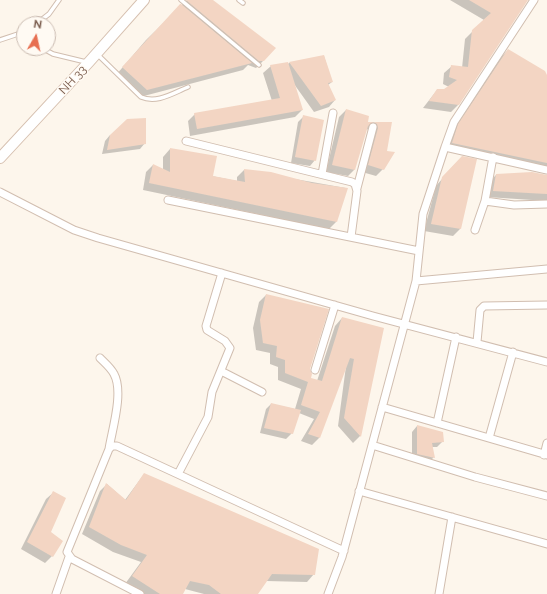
<!DOCTYPE html>
<style>
body{margin:0}
#map{position:relative;width:547px;height:594px;overflow:hidden;background:#fdf6ec;font-family:Raleway,sans-serif}
canvas{display:block}
.north{position:absolute;left:16px;top:16px;width:40px;height:40px;box-sizing:border-box;background:#fffaf3;border:1px solid #cabbb1;border-radius:50%;rotate:9deg;font-size:11px;font-weight:700;line-height:16px;text-align:center;color:#7a5c4d}
.north::after{content:'';display:block;margin:auto;width:14px;height:18px;background:#e76f51;clip-path:polygon(50% 0,100% 100%,50% 72%,0 100%)}
</style>
<div id="map">
<canvas width="547" height="594"></canvas>
<div class="north">N</div>
</div>
<script>
const ctx = document.querySelector('canvas').getContext('2d');
ctx.lineJoin = 'round';
function fillPath(path, color) { ctx.fillStyle = color; ctx.fill(path, 'evenodd'); }
function strokePath(path, color, width, dash) { ctx.strokeStyle = color; ctx.lineWidth = width; ctx.lineCap = dash ? 'butt' : 'round'; ctx.setLineDash(dash || []); ctx.stroke(path); }
function drawText(font, color, halo, rows, align = 'center') {
  ctx.font = font + ' Raleway,sans-serif'; ctx.lineWidth = 3; ctx.setLineDash([]); ctx.textBaseline = 'middle'; ctx.strokeStyle = halo; ctx.fillStyle = color; for (const [text, x, y, turn = 0] of rows) {
    ctx.save(); ctx.translate(x, y); ctx.rotate((+turn || 0) * Math.PI / 180); ctx.textAlign = isNaN(turn) ? turn : align; if (halo) ctx.strokeText(text, 0, 0); ctx.fillText(text, 0, 0); ctx.restore();
  }
}
const shadow = new Path2D(`
 M187 0H212L263 61 256 68 248 65 243 70 140 97 116 75 146 40Z
 M450 0H527L458 105 451 112 423 108 437 90H444L449 87 443 84 444 73 452 66 462 68 465 39 484 20Z
 M508 50 547 79V171L445 150 452 133 501 57Z
 M324 56 332 82 328 85 335 100 329 107 314 112 294 84 302 110 295 117 190 136 188 121 195 114 272 101 263 73 271 66 287 65 289 63Z
 M346 110 366 122 391 123 383 169 376 176 362 172 370 130 366 129 354 170 348 176 326 172 339 117Z
 M304 116 315 160 310 166 291 163 298 122Z
 M110 135 145 143 140 149 102 154 105 141Z
 M170 149 212 176 237 181V177L244 170 346 188 336 222 329 229 143 190 146 172 153 165 163 170V157Z
 M455 164 460 229 453 236 424 231 436 186Z
 M496 175 547 176V201L487 197 489 182Z
 M266 295 309 369 310 379 317 381 335 326 342 318 383 329 360 436 353 443 338 426 346 366 319 438 312 445 301 441 314 419 299 413 292 433 286 439 260 433 266 409 271 404 295 409 301 389 278 380V367L270 364V353L256 350 253 328 259 302Z
 M417 426 443 441 437 447H432L434 457 429 462 412 459V432Z
 M144 474 314 574 307 582 266 581 257 594H204L185 589 182 594H142L125 584 141 562 113 552 82 534 100 491 107 484 125 500Z
 M54 492 50 532 52 556 45 563 21 549 46 499Z`);
const building = new Path2D(`
 M186 0H213L276 48 264 61H259Z
 M469 0H528L459 105 429 101 437 89H444L457 80 449 77 451 65 468 67 472 30 491 13Z
 M180 4H181L252 63 147 90 122 67Z
 M508 49 545 71 547 75V163L452 143 458 124Z
 M324 55 333 82 328 83 336 100 321 106 289 62Z
 M288 62 303 110 197 129 194 113 280 98 270 65Z
 M346 109 369 116 368 122H392L387 151 395 152 384 170 368 165 378 128 377 124 374 122 368 126 355 170 332 165Z
 M303 115 324 120 316 161 295 157Z
 M146 118V144L107 150 110 135 127 119Z
 M170 148 217 156 213 176 245 182 244 169 271 172 312 183 348 188 337 222 149 183 153 164 170 172Z
 M462 156 477 159 461 229 431 224 442 177Z
 M532 172 547 175V194L493 191 496 174Z
 M266 294 329 309 310 369 312 374 311 378 322 381 342 317 384 328 361 437 344 418 354 359 350 358 320 438 308 434 320 412 301 405 308 382 285 373V360L276 357 277 346 263 343 260 320Z
 M271 403 301 410 293 434 264 428Z
 M417 425 443 432 444 442 432 443 435 458 417 454Z
 M144 473 319 549 315 575 272 574 258 594H221L209 585 190 581 183 594H160L132 576 147 555 121 545 89 527 106 483 126 500Z
 M53 491 66 498 51 532 63 541 53 557 27 542Z`);
const lane = new Path2D(`
 M181 0 259 65
 M239 0 243 3
 M36 24 49 14 59 0
 M0 40 24 32
 M42 48 53 54 86 62
 M98 55 141 97C157 104 173 93 188 87`);
const street = new Path2D(`
 M186 141 352 182 355 184 357 191 351 237
 M445 147 454 122 534 0
 M493 157 485 201 514 205 547 204
 M322 174 333 113
 M357 188 373 127
 M0 192 74 230 98 238 373 316 547 362
 M168 200 419 251
 M475 230 485 201
 M416 281 547 269
 M477 342 480 310 484 306 547 305
 M100 358C105 363 111 368 114 374 124 392 112 430 109 449
 M315 370 335 305
 M221 371 262 392
 M382 407 547 455
 M437 423 456 337
 M489 438 513 352
 M372 445 475 477 547 496
 M544 455 547 443
 M178 474 208 417 212 392 230 348 225 341 207 330 206 326 222 273
 M359 491 547 544
 M56 594 69 557
 M140 594 72 559 67 552 109 449 112 446H117L344 551
 M328 594 342 557 416 281 423 214 445 147 547 170
 M439 594 452 517`);
const secondary = new Path2D(`
 M0 158 89 62 144 0`);
const streetNames = [
 ["NH 33",73,80,-47]
];
fillPath(shadow, '#0003');
fillPath(building, '#f3d5c3');
strokePath(lane, '#d1beb0', 5.5);
strokePath(street, '#d1beb0', 9);
strokePath(secondary, '#d6c0b0', 12);
strokePath(lane, '#fff', 3.5);
strokePath(street, '#fff', 7);
strokePath(secondary, '#fff', 10);
drawText('12px', '#7a5c4d', '#fffaf3', streetNames);
</script>
